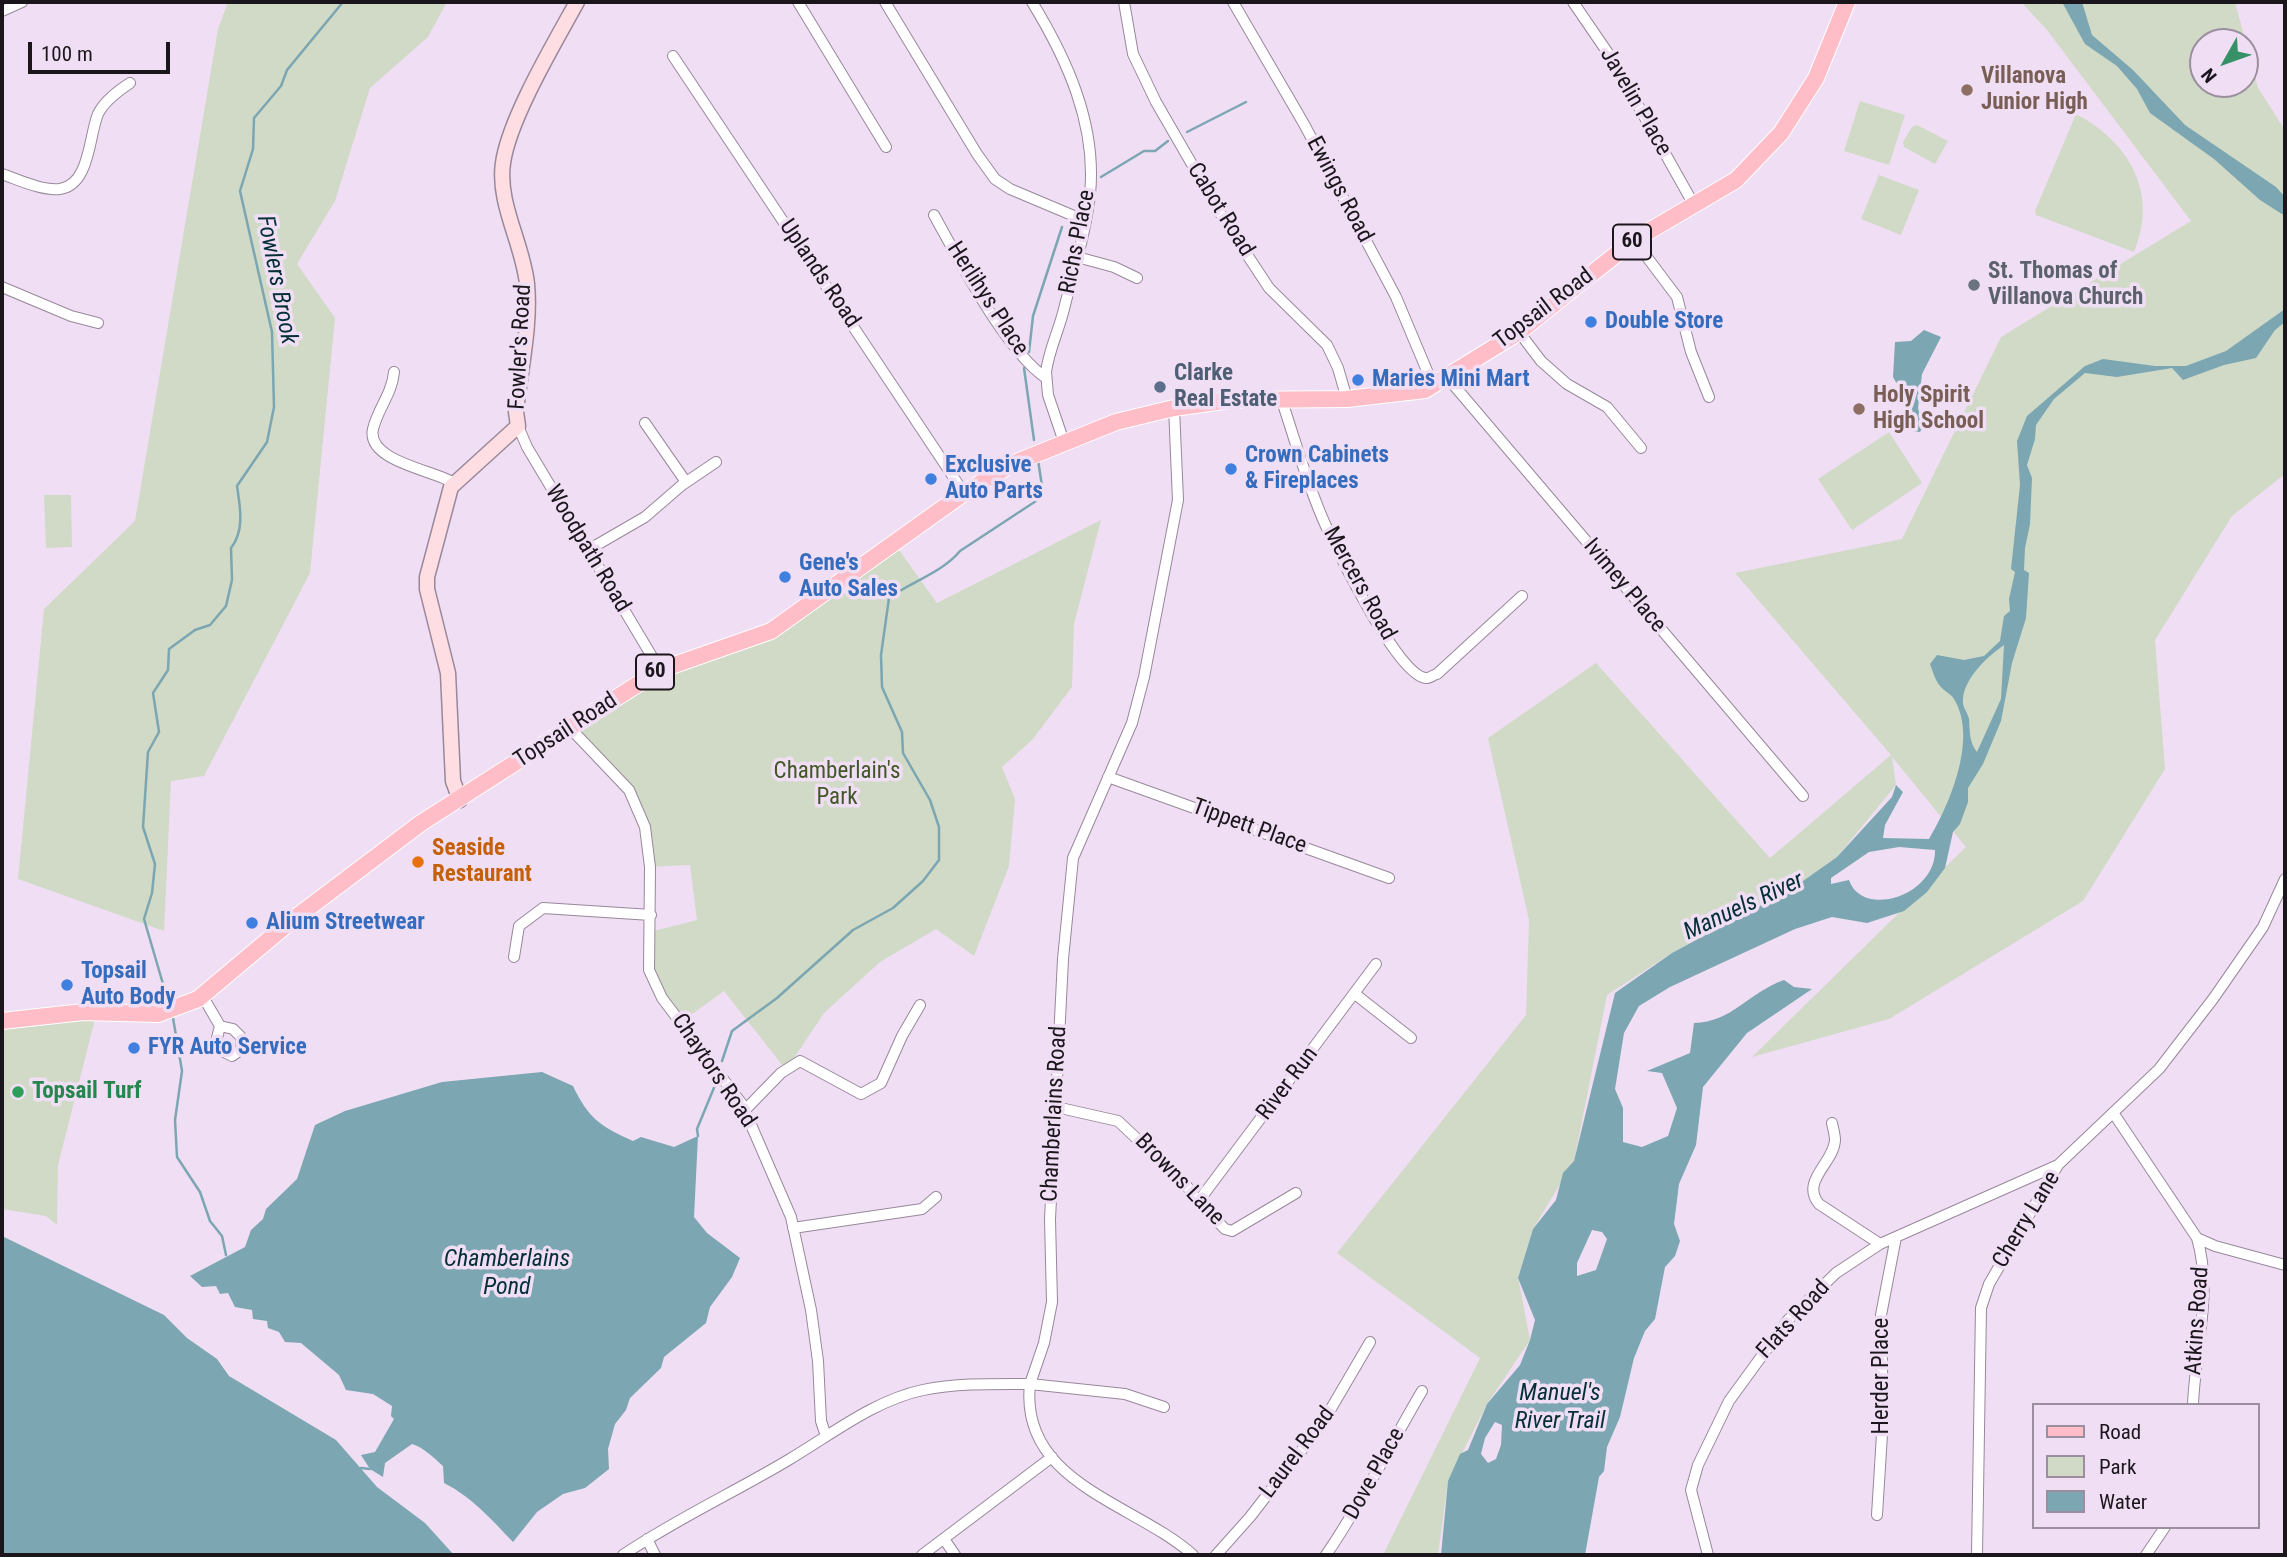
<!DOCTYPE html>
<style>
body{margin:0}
#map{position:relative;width:2287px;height:1557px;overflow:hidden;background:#f0dff4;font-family:"Roboto Condensed",sans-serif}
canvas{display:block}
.frame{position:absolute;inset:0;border:4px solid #1b151c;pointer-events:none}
.legend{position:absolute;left:2032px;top:1403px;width:228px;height:126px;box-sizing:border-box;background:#f0dff4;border:2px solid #9b8e9e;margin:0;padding:9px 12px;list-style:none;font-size:21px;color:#1b151c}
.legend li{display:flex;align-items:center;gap:14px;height:35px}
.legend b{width:35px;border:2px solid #9b8e9e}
.north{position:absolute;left:2189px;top:28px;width:70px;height:70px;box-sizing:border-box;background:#f0dff4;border:2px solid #9b8e9e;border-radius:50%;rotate:230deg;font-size:19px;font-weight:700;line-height:28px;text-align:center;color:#1b151c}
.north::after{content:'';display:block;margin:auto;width:24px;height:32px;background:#379167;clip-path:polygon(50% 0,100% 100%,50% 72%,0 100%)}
.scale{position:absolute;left:28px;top:42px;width:142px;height:32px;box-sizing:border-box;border:4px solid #1b151c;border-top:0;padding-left:9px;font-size:21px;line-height:24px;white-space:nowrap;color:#1b151c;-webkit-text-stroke:5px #f0dff4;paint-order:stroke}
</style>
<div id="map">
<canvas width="2287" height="1557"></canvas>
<div class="frame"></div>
<ul class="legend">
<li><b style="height:9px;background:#ffbdc7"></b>Road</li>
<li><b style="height:19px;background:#d0dac6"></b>Park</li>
<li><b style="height:19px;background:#7ba6b2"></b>Water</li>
</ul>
<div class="north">N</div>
<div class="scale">100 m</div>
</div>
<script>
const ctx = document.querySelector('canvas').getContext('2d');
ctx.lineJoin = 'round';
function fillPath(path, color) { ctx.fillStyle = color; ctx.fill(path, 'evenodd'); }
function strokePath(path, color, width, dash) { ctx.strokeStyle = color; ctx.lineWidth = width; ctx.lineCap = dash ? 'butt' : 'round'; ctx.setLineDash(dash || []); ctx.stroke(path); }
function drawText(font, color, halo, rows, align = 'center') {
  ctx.font = font + ' "Roboto Condensed",sans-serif'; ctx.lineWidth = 7; ctx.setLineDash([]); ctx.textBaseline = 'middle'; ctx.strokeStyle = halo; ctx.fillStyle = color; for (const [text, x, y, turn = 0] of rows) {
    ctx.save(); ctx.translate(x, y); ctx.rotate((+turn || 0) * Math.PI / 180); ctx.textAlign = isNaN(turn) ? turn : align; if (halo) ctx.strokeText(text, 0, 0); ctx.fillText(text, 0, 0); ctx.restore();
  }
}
const green = new Path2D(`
 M228 2H447L428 37 370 88 335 201 297 264 335 318 310 573 204 776 171 781 164 931 18 879 44 609 135 521 218 29Z
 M2021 2H2235L2258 88 2285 130V474L2232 516 2155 640 2165 769 2083 901 1889 1019 1752 1057 1966 847 1892 757 1896 785 1837 857 1793 888 1672 953 1607 995 1574 1161 1533 1229 1518 1277 1530 1340 1487 1404 1448 1481 1438 1555H1383L1480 1358 1337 1253 1526 1015 1529 920 1488 738 1596 663 1770 858 1891 755 1735 573 1902 539 2001 337 2191 221 2047 30ZM2203 42H2245V84H2203Z
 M1860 101 1905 115 1889 165 1844 151Z
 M2076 114C2129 142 2159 193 2134 252L2036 215 2035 211Z
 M1917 125 1948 141 1935 164 1904 147 1903 142 1912 127Z
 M1879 175 1919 190 1901 235 1861 219Z
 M1889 432 1922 483 1852 530 1818 479Z
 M44 495H71L72 547 46 548Z
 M1101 520 1074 624 1072 687 1033 739 1002 767 1015 799 1009 866 974 956 936 929 880 962 824 1013 786 1070 724 991 681 1022 649 970 650 932 697 920 690 865 650 867 645 827 629 790 570 728 660 670 771 631 894 543 937 603Z
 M95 1019 58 1165 57 1225 46 1216 2 1209V1030Z`);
const water = new Path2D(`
 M2062 2H2082L2092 35 2133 70 2185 125 2276 187 2285 197V216L2260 200 2214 159 2150 113 2137 89 2117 66 2085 44Z
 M2285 309V322L2275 330 2256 358 2224 365 2183 380 2172 368 2117 377 2085 373 2054 399 2036 425 2035 439 2027 465 2032 478 2030 524 2025 548 2024 570 2029 573 2026 618 2012 663 2001 721 1983 764 1968 788V802L1960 824 1953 832 1945 868 1927 892 1904 911 1867 923 1832 917 1795 929 1670 987 1639 1006 1624 1033 1615 1089 1623 1108V1142L1642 1147 1668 1136 1677 1108 1662 1073 1647 1071 1690 1053 1694 1023C1732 1022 1748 993 1784 980L1794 987 1812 989 1747 1033 1703 1087 1696 1145 1679 1184 1674 1224 1680 1241 1675 1256 1665 1267 1655 1319 1645 1331 1634 1358 1620 1417 1607 1447 1604 1471 1599 1477 1585 1555H1441L1448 1481 1460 1454 1468 1450 1487 1404 1520 1365 1530 1340 1535 1320 1518 1278 1533 1229 1556 1200 1563 1173 1574 1161 1615 993 1672 953 1793 888 1837 857 1892 797 1896 785 1903 792 1885 825 1883 838 1929 839C1950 804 1978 738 1954 699 1951 694 1946 692 1942 688 1936 683 1933 672 1930 664L1937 655 1964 660 1984 656 2000 641 2004 616 2010 611 2009 599 2015 572 2011 569 2020 485 2017 441 2027 416 2085 366 2103 359 2155 366H2186L2226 351ZM2004 645 2001 699 1977 752C1969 742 1970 732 1969 719 1968 714 1964 709 1963 704 1961 680 1988 656 2004 645ZM1899 847 1935 850C1936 896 1862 919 1849 880L1831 884V878L1869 852ZM1592 1230 1602 1232 1607 1239 1596 1270 1577 1276V1263ZM1495 1422 1502 1425 1501 1445 1496 1459 1488 1463 1481 1454 1485 1438Z
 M1924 330 1941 337 1922 374 1918 408 1923 427 1920 432 1912 431 1903 420 1907 402 1893 377 1895 342 1911 341Z
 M542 1072 573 1086C589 1119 600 1126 633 1141L641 1137 674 1147 698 1136 694 1217 707 1233 740 1258 732 1277 710 1307 706 1323 664 1357 661 1368 630 1398 626 1410 615 1424 608 1449 609 1469 585 1488 563 1494 537 1512 513 1542C491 1519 472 1497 444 1483L443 1466C434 1458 423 1447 412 1444L385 1463 383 1477 370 1469 361 1455 375 1452 394 1419 391 1416 392 1406 373 1394 346 1390 339 1375 301 1343 285 1342 279 1332 268 1328 267 1321 253 1319 252 1310 235 1307 228 1293 220 1294 216 1286 202 1287 190 1276 245 1247 251 1230 263 1219 266 1209 297 1179 315 1125 345 1111 442 1082Z
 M2 1236 164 1315 187 1338 217 1359 229 1376 336 1440 377 1487 425 1523 454 1555H2Z`);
const stream = new Path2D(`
 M1187 132 1246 102
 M1101 177 1144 151H1155L1168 141
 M1029 352 1033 316 1062 227
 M1024 368 1034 440
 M168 1001 144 919 152 893 155 864 143 827 148 752 159 732 153 693 168 670 169 649 195 630 210 625 226 606 232 580 231 548C245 530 240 507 237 486L267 442 274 407 272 332 240 191 253 149 254 118 281 86 287 70 343 2
 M173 1018 182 1071 175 1120 177 1157 200 1192 210 1221 222 1236 226 1255
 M722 1061 732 1031 777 998 853 930 893 908 923 881 939 860V827L930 800 903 753 902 732 882 687 881 655 889 598C911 582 943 572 960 551L1036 501 1042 486 1038 460
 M698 1136 697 1129 718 1078
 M361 1468 370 1469`);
const street = new Path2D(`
 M798 2 886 147
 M885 2 977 154 995 179 1010 189 1086 221
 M1032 2C1067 59 1097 125 1090 194 1086 232 1074 269 1065 305 1060 328 1049 349 1046 372L1048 395 1065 445
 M1124 2 1133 54 1156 102 1223 218 1269 288 1327 345 1338 368 1347 399
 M1233 2 1304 124 1396 297 1433 385
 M1573 2 1612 59 1694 205
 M2 11 22 2
 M673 56 964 493
 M2 174C19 180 42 191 60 189 90 185 89 135 98 114 104 101 118 91 130 83
 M934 215C959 260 1005 350 1046 378
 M1634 240 1677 297 1691 352 1709 397
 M1077 257 1114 267 1137 278
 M2 287 71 316 98 323
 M1519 332 1541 361 1567 384 1607 407 1641 448
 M394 372C392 394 378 408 373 429 366 461 433 470 454 483
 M1446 376 1803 796
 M1281 398C1295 440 1307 484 1325 524 1337 550 1399 679 1427 678 1430 678 1433 675 1437 674L1522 596
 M645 423 686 482
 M518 426 527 447 660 670
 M588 550 645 517 682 485 716 462
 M570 728 629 790 645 827 650 867 649 970 662 998 742 1104 791 1217 811 1310 818 1361 821 1421 826 1436
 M1108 777 1389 878
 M514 957 519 926 543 908 651 915
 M1355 994 1411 1038
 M202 995 220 1026 233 1029 241 1037 242 1049 232 1056 220 1050 217 1038 220 1026
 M1056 1107 1118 1121 1186 1185 1198 1202 1225 1229 1232 1231 1296 1193
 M745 1110 781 1073 800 1061 861 1094 881 1083 902 1036 920 1005
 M2114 1114 2197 1238 2215 1246 2285 1265
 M1832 1123C1833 1128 1835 1135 1835 1140 1834 1163 1800 1181 1819 1204L1880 1244
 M1198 1202 1376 964
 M793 1228 922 1209 936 1197
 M2193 1405C2195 1349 2213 1292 2197 1238
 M1164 1407 1125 1394 1030 1384C1019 1483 1135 1503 1193 1555
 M1877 1515 1883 1418 1881 1315 1896 1237
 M647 1539 655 1555
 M944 1539 955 1555
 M623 1555C676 1519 735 1492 790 1459 832 1434 875 1400 923 1390 958 1383 995 1384 1030 1384L1044 1343 1052 1302 1050 1219 1063 959 1073 858 1132 723 1144 677 1178 500 1174 408
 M922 1555 1052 1457
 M1216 1555 1250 1517 1322 1424 1370 1342
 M1326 1555C1362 1503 1390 1445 1422 1391
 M1708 1555 1691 1490 1698 1465 1729 1401 1788 1320 1836 1273 1880 1244 2058 1165
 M1977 1555 1981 1308 1989 1284 2058 1165 2159 1069 2213 999 2263 927 2285 879
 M2146 1555 2165 1527`);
const secondary = new Path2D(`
 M460 800 453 781 448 673 427 589V577L451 487 518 426 516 412C520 370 531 326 527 284 523 244 497 203 503 163 509 119 555 42 577 2`);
const primary = new Path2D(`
 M2 1021 83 1012 158 1014 198 999 291 921 421 823 660 670 771 631 964 493 1012 464 1116 422 1174 408 1230 400 1347 399 1425 390 1519 332 1634 240 1736 180 1781 133 1816 78 1847 2`);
const markers = [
 [1967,90,7,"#8d6e63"],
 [1974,285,7,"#6b7280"],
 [1591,322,7,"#3f7fe0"],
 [1358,380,7,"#3f7fe0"],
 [1160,387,7,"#5c6f8a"],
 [1859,409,7,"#8d6e63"],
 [1231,469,7,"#3f7fe0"],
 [931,479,7,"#3f7fe0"],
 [785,577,7,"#3f7fe0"],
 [418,862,7,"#e8710a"],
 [252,923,7,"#3f7fe0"],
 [67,985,7,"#3f7fe0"],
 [134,1048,7,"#3f7fe0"],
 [18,1092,7,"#2e9e5b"]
];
const shields = [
 [1632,242,38],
 [655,672,38]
];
const shieldNames = [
 ["60",1632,242],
 ["60",655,672]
];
const educationNames = [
 ["Villanova",1981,77],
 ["Junior High",1981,103],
 ["Holy Spirit",1873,396],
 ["High School",1873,422]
];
const streetNames = [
 ["Javelin Place",1635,102,60],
 ["Ewings Road",1339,190,62],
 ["Cabot Road",1220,210,58],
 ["Richs Place",1078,242,-79],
 ["Uplands Road",819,274,56],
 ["Herlihys Place",987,299,57],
 ["Topsail Road",1544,309,-37],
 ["Fowler's Road",521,347,-87],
 ["Woodpath Road",587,549,59],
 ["Mercers Road",1359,584,61],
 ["Ivimey Place",1624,586,50],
 ["Topsail Road",566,731,-33],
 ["Tippett Place",1249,827,20],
 ["Chaytors Road",713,1071,56],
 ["River Run",1288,1084,-53],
 ["Chamberlains Road",1055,1114,-87],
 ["Browns Lane",1179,1180,46],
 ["Cherry Lane",2027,1220,-59],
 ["Flats Road",1794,1320,-48],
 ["Atkins Road",2198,1321,-86],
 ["Herder Place",1882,1376,-90],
 ["Laurel Road",1298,1453,-53],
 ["Dove Place",1375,1474,-61]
];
const worshipNames = [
 ["St. Thomas of",1988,272],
 ["Villanova Church",1988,298]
];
const shopNames = [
 ["Double Store",1605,322],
 ["Maries Mini Mart",1372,380],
 ["Crown Cabinets",1245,456],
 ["& Fireplaces",1245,482],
 ["Exclusive",945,466],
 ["Auto Parts",945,492],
 ["Gene's",799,564],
 ["Auto Sales",799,590],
 ["Alium Streetwear",266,923],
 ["Topsail",81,972],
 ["Auto Body",81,998],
 ["FYR Auto Service",148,1048]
];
const serviceNames = [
 ["Clarke",1174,374],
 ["Real Estate",1174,400]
];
const parkNames = [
 ["Chamberlain's",837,772],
 ["Park",837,798]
];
const foodNames = [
 ["Seaside",432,849],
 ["Restaurant",432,875]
];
const leisureNames = [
 ["Topsail Turf",32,1092]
];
const waterNames = [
 ["Fowlers Brook",276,280,79],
 ["Manuels River",1744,907,-25],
 ["Chamberlains",507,1260],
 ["Pond",507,1288],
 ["Manuel's",1560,1394],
 ["River Trail",1560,1422]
];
fillPath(green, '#d0dac6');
fillPath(water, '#7ba6b2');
strokePath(stream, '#7ba6b2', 2.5);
strokePath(street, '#98889b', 12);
strokePath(secondary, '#98889b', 17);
strokePath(primary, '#fff', 18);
strokePath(street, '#fff', 10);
strokePath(secondary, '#ffdee3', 14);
strokePath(primary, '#ffbdc7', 16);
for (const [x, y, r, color] of markers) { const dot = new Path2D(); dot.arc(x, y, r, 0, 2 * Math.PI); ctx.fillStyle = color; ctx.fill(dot); strokePath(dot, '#f0dff4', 2.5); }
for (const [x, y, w] of shields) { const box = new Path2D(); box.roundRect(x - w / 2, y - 17.5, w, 35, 5); ctx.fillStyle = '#f0dff4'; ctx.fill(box); strokePath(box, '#1b151c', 2); }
drawText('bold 21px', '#1b151c', null, shieldNames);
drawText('bold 23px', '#785e54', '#f0dff4', educationNames, 'left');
drawText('23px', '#1b151c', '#f0dff4', streetNames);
drawText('bold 23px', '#5b616d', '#f0dff4', worshipNames, 'left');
drawText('bold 23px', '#366cbe', '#f0dff4', shopNames, 'left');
drawText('bold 23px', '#4e5e75', '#f0dff4', serviceNames, 'left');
drawText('23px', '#415726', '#f0dff4', parkNames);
drawText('bold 23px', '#c56008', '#f0dff4', foodNames, 'left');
drawText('bold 23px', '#27864d', '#f0dff4', leisureNames, 'left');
drawText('italic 24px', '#042f39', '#f0dff4', waterNames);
</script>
